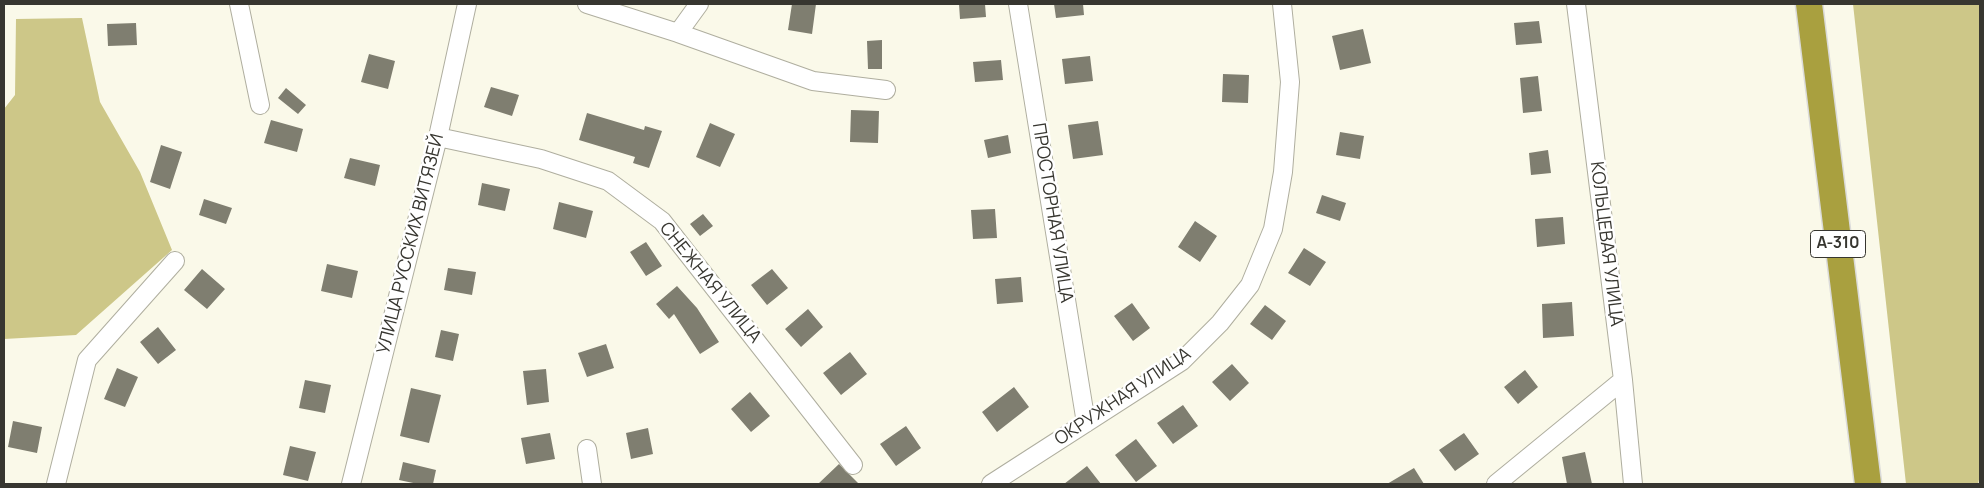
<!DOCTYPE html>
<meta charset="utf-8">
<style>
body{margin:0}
#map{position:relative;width:1984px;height:488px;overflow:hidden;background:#faf9e9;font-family:Manrope,sans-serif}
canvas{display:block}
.frame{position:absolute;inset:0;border:5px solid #373630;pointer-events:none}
</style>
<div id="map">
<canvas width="1984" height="488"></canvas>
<div class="frame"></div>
</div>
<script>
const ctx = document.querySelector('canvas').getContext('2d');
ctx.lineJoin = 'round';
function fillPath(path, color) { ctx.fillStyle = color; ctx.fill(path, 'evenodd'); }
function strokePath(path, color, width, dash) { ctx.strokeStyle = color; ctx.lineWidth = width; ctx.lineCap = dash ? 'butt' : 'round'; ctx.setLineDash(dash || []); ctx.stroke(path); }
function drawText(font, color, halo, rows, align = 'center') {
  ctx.font = font + ' Manrope,sans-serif'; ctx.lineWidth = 5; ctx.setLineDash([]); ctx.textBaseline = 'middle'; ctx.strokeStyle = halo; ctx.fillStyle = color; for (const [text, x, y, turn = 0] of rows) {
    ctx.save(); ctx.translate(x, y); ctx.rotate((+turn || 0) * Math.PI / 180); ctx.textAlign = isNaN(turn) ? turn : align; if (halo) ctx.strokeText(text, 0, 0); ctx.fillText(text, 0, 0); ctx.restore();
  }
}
const forest = new Path2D(`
 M1853 4H1980V475L1978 484H1906Z
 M82 18 100 102 140 172 172 250 76 335 4 339V109L15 95 16 19Z`);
const building = new Path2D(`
 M792 4H816L812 34 788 30Z
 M959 4H985L986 17 960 19Z
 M1054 4H1083L1084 15 1056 18Z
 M1539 21 1542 43 1516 45 1514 23Z
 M136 23 137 45 108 46 107 24Z
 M1363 29 1371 63 1340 70 1332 36Z
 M882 40V69H868L867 41Z
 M369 54 395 61 388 89 361 82Z
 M1090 56 1093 81 1065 84 1062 59Z
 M1001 60 1003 80 975 82 973 62Z
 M1223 74 1249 75 1248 103 1222 102Z
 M1538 76 1542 111 1523 113 1520 78Z
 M491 87 519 95 512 116 484 107Z
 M286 88 306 105 298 114 278 98Z
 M851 110 879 111 878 143 850 142Z
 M587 113 644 130 645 126 662 131 649 168 633 163 635 157 579 140Z
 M271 120 303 129 297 152 264 143Z
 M1098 121 1103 155 1073 159 1068 125Z
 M710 123 735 134 720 167 696 157Z
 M1340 132 1364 136 1360 159 1336 155Z
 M1008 135 1011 153 988 158 984 140Z
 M161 145 182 152 170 189 150 182Z
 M1548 150 1551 173 1531 175 1529 153Z
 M350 158 380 165 375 186 344 178Z
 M482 183 510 189 505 211 478 205Z
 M1322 195 1346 203 1340 221 1316 213Z
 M204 199 232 208 226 224 199 215Z
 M559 202 593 211 586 238 553 229Z
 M995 209 997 238 973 239 971 210Z
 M703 214 713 226 700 236 690 224Z
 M1563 217 1565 244 1537 247 1535 219Z
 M1195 221 1217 236 1200 262 1178 247Z
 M646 242 662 266 646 276 630 252Z
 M1304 248 1326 262 1310 286 1288 273Z
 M327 264 358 271 352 298 321 291Z
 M448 268 476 272 472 295 444 290Z
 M202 269 225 289 207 309 184 290Z
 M772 269 788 288 767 305 751 285Z
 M1021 277 1023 302 997 304 995 279Z
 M677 286 697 308 719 342 700 354 674 314 669 319 656 304Z
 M1572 302 1574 336 1543 338 1542 304Z
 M1132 303 1150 328 1133 341 1114 316Z
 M1265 305 1286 321 1272 340 1250 324Z
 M808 309 823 327 801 347 785 329Z
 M158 327 176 350 158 364 140 342Z
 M441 330 459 334 453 361 435 357Z
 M606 344 614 368 587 377 578 353Z
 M850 352 867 374 841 395 823 373Z
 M1232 364 1249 383 1230 401 1212 382Z
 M117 368 138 377 125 407 104 399Z
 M546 369 549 402 527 405 523 371Z
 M1525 370 1538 387 1518 404 1504 387Z
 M305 380 331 385 325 413 299 408Z
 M1014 387 1029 407 997 432 982 412Z
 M411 388 441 395 429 443 400 436Z
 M750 392 770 416 751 432 731 409Z
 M1183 405 1198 426 1173 444 1157 423Z
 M13 421 42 427 37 453 8 447Z
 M906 426 921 448 896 466 880 444Z
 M648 428 653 454 631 459 626 433Z
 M550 433 555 459 526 464 521 438Z
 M1464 433 1479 454 1455 471 1439 450Z
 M1136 439 1157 466 1136 482 1115 455Z
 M290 446 316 452 308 481 283 475Z
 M1585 452 1592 484H1567L1562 457Z
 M403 462 436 470 433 484H418L399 480Z
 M839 464 859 484H818Z
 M1087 466 1101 484H1064Z
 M1414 468 1424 484H1387Z`);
const minor = new Path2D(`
 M239 4 260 105
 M587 4 678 33 813 81 886 90
 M1018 4 1086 423
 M1576 4 1623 380 1633 484
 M678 33 699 4
 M438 137 541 159 608 181 662 221 853 465
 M587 449 592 484
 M56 484 87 360 175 261
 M351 484 438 137 467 4
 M991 484 1182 361 1220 323 1250 285 1273 229 1283 172 1290 82 1282 4
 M1496 484 1623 380`);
const highway = new Path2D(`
 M1809 4 1868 484`);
const shields = [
 [1838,244,55]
];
const shieldNames = [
 ["А-310",1838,244]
];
const streetNames = [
 ["ПРОСТОРНАЯ УЛИЦА",1052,213,81],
 ["УЛИЦА РУССКИХ ВИТЯЗЕЙ",411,244,-76],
 ["КОЛЬЦЕВАЯ УЛИЦА",1606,244,83],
 ["СНЕЖНАЯ УЛИЦА",710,283,51],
 ["ОКРУЖНАЯ УЛИЦА",1123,397,-34]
];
fillPath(forest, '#cdc788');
fillPath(building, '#7f7e70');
strokePath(minor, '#afae9f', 20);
strokePath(highway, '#dbdbda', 29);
strokePath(minor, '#fff', 18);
strokePath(highway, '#a9a03f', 26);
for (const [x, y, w] of shields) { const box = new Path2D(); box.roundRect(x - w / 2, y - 13.5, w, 27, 4); ctx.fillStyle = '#fff'; ctx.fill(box); strokePath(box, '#373630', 1); }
drawText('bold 16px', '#373630', null, shieldNames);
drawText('18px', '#373630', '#fff', streetNames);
</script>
